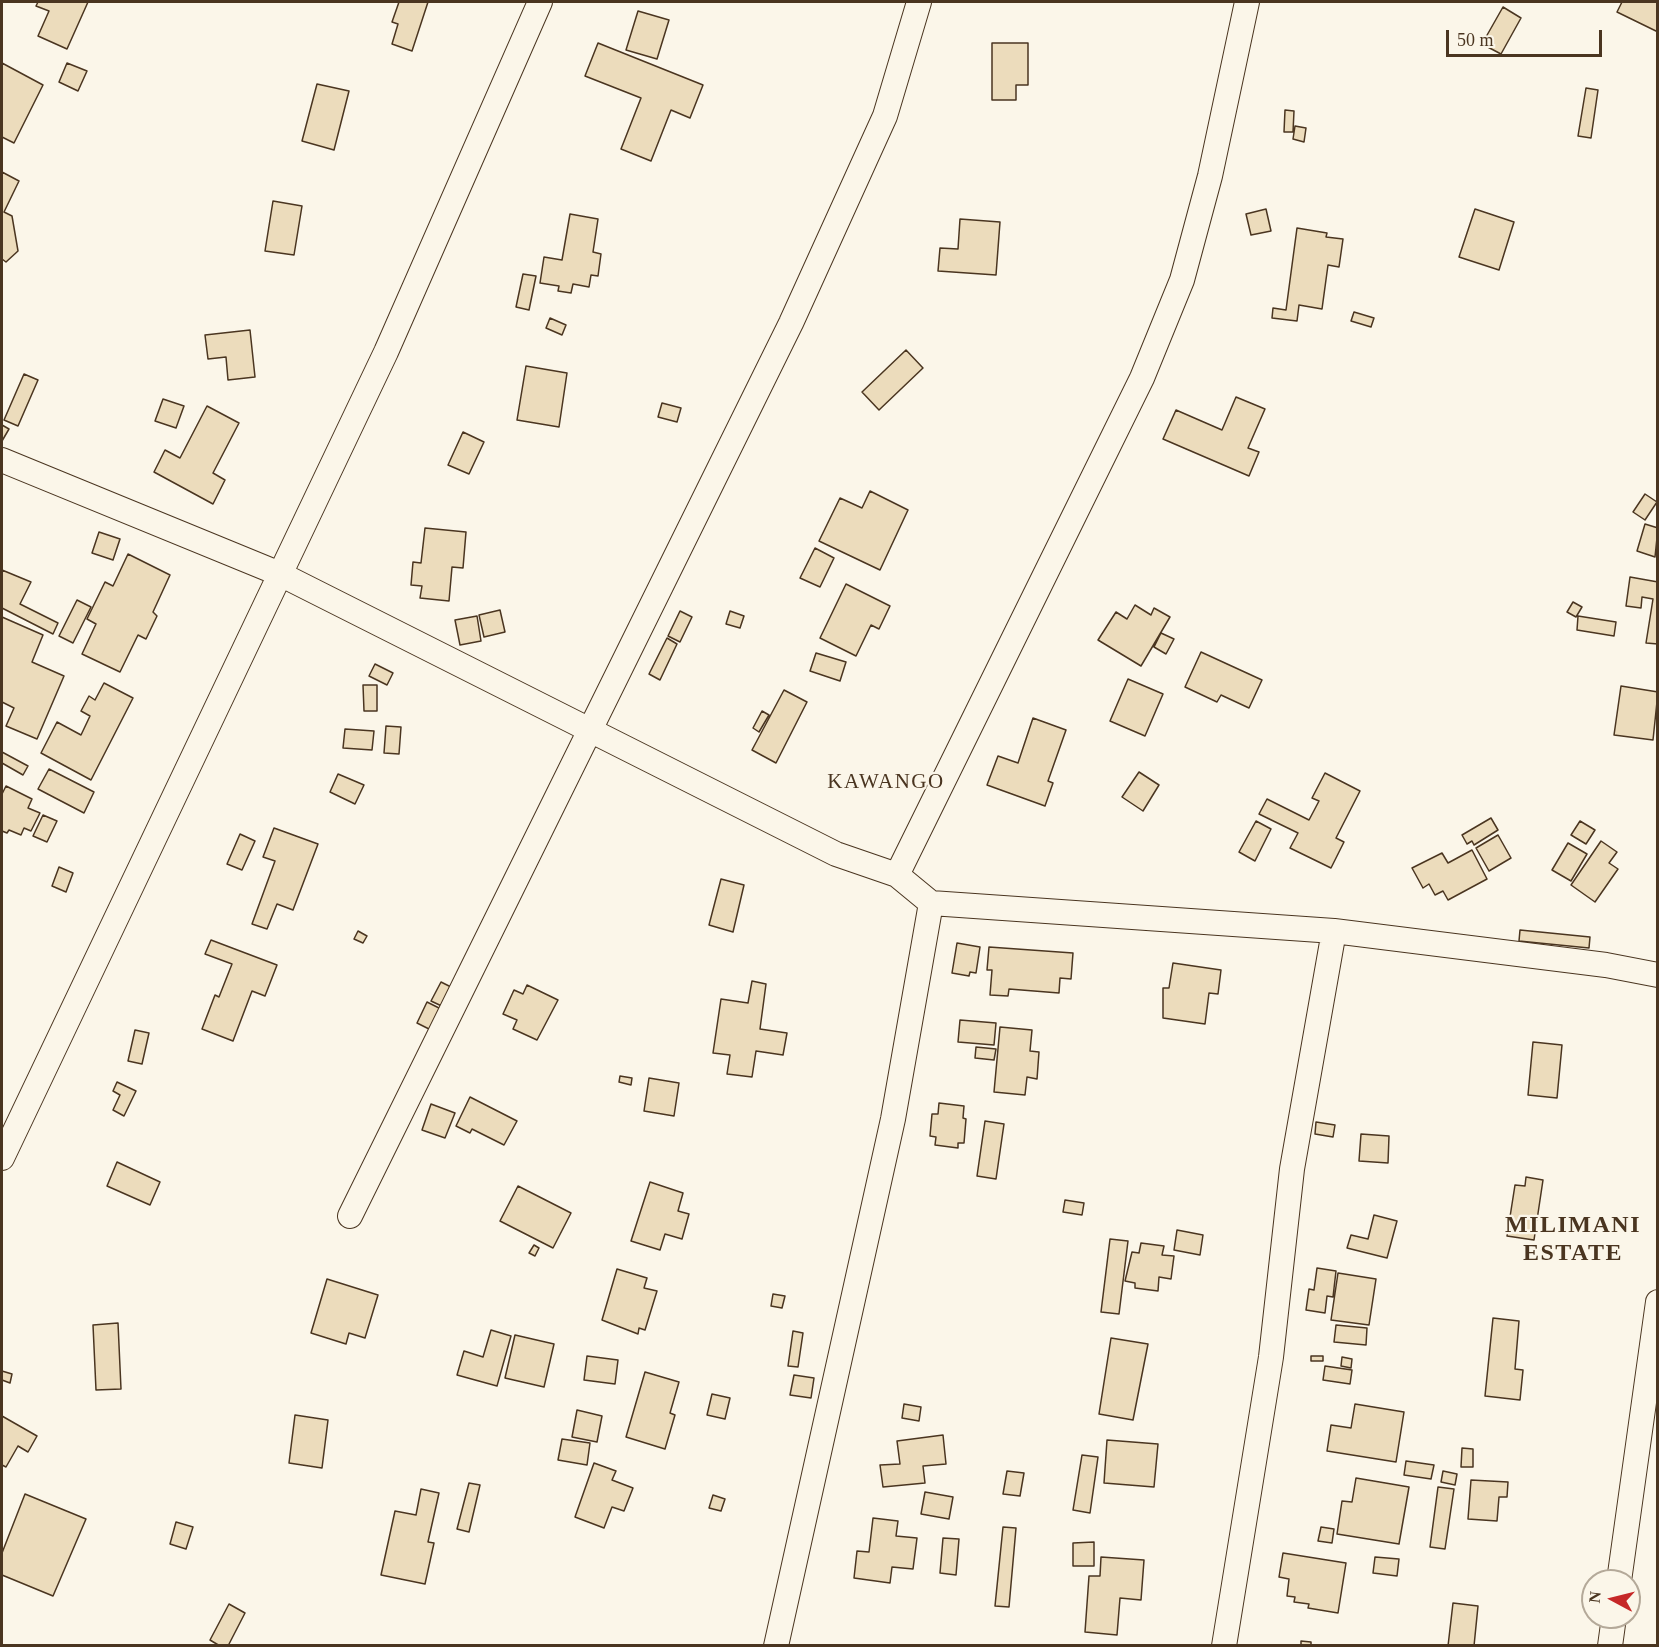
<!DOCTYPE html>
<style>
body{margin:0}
#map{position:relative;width:1659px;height:1647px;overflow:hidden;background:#fbf6e9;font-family:Georgia,serif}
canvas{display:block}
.frame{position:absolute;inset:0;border:3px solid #4a3520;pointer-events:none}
.north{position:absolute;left:1581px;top:1569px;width:60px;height:60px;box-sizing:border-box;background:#fbf6e9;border:2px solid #b4a999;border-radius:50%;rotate:277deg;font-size:16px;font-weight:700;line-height:24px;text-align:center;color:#4a3520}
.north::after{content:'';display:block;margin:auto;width:21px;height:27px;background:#c62828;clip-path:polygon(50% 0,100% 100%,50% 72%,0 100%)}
.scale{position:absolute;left:1446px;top:30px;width:156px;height:27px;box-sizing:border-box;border:3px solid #4a3520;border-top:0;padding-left:8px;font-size:18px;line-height:21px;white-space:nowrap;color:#4a3520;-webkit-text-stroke:4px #fbf6e9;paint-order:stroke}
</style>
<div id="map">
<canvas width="1659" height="1647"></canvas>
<div class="frame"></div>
<div class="north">N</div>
<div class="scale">50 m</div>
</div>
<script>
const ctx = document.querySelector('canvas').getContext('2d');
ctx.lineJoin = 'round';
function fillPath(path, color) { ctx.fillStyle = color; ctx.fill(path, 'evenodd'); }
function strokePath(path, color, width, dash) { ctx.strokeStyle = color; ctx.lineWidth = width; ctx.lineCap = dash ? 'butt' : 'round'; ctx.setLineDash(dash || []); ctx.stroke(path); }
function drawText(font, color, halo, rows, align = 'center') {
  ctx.font = font + ' Georgia,serif'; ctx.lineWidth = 4.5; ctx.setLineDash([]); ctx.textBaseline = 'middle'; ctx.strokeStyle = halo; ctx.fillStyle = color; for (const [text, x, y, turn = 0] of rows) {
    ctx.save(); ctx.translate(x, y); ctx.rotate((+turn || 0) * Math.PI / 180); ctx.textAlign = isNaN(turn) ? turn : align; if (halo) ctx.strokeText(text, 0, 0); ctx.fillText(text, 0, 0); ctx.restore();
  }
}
const building = new Path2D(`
 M38 2H88L67 49 38 36 49 11 36 6Z
 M399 2H428L412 51 392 44 398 24 392 22Z
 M1622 2H1658V32L1617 12Z
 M1503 7 1521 18 1501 54 1482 44Z
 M638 11 669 20 657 59 626 50Z
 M598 43 703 85 690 118 671 110 651 161 621 149 641 98 585 76Z
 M992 43H1028V85H1016V100H992Z
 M2 63 43 85 14 143 2 137Z
 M67 63 87 71 78 91 59 82Z
 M317 84 349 91 334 150 302 141Z
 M1586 88 1598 90 1591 138 1578 136Z
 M1285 110 1294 111 1293 132H1284Z
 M1295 126 1306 128 1304 142 1293 139Z
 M2 172 19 181 4 212 12 216 18 251 6 262 2 259Z
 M273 201 302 206 294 255 265 251Z
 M1266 209 1271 231 1251 235 1246 214Z
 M1475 209 1514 222 1499 270 1459 257Z
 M570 214 598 219 593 252 601 254 598 276 591 275 589 287 573 284 571 293 558 291 559 286 540 283 544 257 562 260Z
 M960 219 1000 222 996 275 938 271 940 248 958 249Z
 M1297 228 1327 233 1326 237 1343 239 1339 267 1328 265 1322 309 1299 305 1297 321 1272 318 1273 308 1286 310Z
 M523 274 536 276 529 310 516 307Z
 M1354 312 1374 318 1371 327 1351 321Z
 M550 318 566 325 562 335 546 328Z
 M250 330 255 377 228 380 226 357 208 359 205 335Z
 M906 350 923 368 879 410 862 392Z
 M526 366 567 373 559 427 517 420Z
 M24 374 38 380 18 426 4 420Z
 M1236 397 1265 409 1248 448 1259 452 1249 476 1163 439 1176 410 1222 430Z
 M163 399 184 406 176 428 155 421Z
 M662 403 681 408 677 422 658 417Z
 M207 406 239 423 213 473 225 480 213 504 154 472 165 450 180 458Z
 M2 425 9 429 2 441Z
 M463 432 484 442 469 474 448 465Z
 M870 491 908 510 880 570 819 541 840 498 862 508Z
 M1645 494 1657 502 1645 520 1633 512Z
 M1645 524 1658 528 1655 557 1637 551Z
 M425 528 466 532 463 568 452 567 449 601 420 598 422 586 411 585 413 562 421 563Z
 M99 532 120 539 113 560 92 553Z
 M815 548 834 558 820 587 800 578Z
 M128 554 170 575 153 612 157 616 146 639 138 635 120 672 82 654 96 624 87 619 105 582 113 586Z
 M2 570 31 582 20 604 58 623 53 634 2 608Z
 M1630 577 1658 582V644L1646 643 1653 599 1642 597 1641 608 1626 606Z
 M846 584 890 606 879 629 871 625 856 656 820 638Z
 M77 600 91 607 73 643 59 636Z
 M1573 602 1582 607 1576 617 1567 612Z
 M1135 605 1151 615 1154 608 1170 617 1141 666 1098 640 1116 612 1127 619Z
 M500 610 505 632 484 637 479 615Z
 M680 611 692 617 680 642 668 636Z
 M730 611 744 616 740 628 726 624Z
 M477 616 481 641 460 645 455 620Z
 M1578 616 1616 622 1614 636 1577 630Z
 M2 617 43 635 32 662 64 676 37 739 6 726 14 708 2 702Z
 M1161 633 1174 639 1166 654 1154 647Z
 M667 638 677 644 660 680 649 674Z
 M1201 652 1262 680 1249 708 1221 695 1217 702 1185 687Z
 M816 653 846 662 840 681 810 671Z
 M375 664 393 673 387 685 369 676Z
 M1128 679 1163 694 1145 736 1110 721Z
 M104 683 133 698 91 780 41 753 57 722 81 735 90 716 81 711 89 696 95 700Z
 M363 685H377V711H364Z
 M1621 686 1658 692 1653 740 1614 735Z
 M784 690 807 702 776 763 752 750Z
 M762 711 769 715 759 732 753 728Z
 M1033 718 1066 730 1048 781 1053 783 1045 806 987 785 998 756 1018 763Z
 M386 726 401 727 399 754 384 753Z
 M345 729 374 731 372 750 343 748Z
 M2 752 28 766 23 775 2 763Z
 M49 769 94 792 84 813 38 789Z
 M1139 772 1159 785 1143 811 1122 797Z
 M1325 773 1360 791 1336 838 1344 842 1331 868 1290 848 1298 833 1259 814 1267 799 1309 820 1319 801 1312 798Z
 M338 774 364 785 355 804 330 792Z
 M6 786 32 799 28 808 40 813 31 831 24 828 21 835 9 830 7 833 2 831V794Z
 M43 815 57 821 47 842 33 836Z
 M1491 818 1498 830 1474 845 1472 841 1467 844 1462 835Z
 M1256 821 1271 829 1255 861 1239 852Z
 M1580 821 1595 830 1586 844 1571 835Z
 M274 828 318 844 293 910 277 904 267 929 252 924 275 861 263 857Z
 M240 834 255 841 242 870 227 864Z
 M1498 835 1511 858 1489 871 1476 848Z
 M1601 841 1617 852 1609 863 1618 869 1595 902 1571 885Z
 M1568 843 1587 854 1571 881 1552 870Z
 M1472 850 1487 879 1448 900 1443 891 1435 895 1429 884 1423 888 1412 868 1442 853 1448 863Z
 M59 867 73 873 66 892 52 886Z
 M721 879 744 885 733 932 709 925Z
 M1520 930 1590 937 1589 948 1519 941Z
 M358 931 367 936 363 943 354 939Z
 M211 940 277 965 265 996 252 991 233 1041 202 1029 215 995 219 997 232 964 205 954Z
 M957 943 980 947 976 973 970 972 969 976 952 973Z
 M989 947 1073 953 1071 979 1060 978 1059 993 1009 989 1008 996 990 995 992 970H987Z
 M1173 963 1221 970 1218 994 1209 993 1205 1024 1163 1018V988H1169Z
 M752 981 766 984 760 1029 787 1033 783 1055 756 1051 752 1077 727 1074 730 1055 713 1053 721 999 748 1003Z
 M441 982 457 990 448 1009 431 1001Z
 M527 985 558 1000 537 1040 513 1029 517 1020 503 1014 514 990 523 994Z
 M427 1002 447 1012 437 1033 417 1023Z
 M960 1020 996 1023 994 1045 958 1042Z
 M1000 1027 1032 1030 1030 1051 1039 1052 1037 1079 1027 1077 1025 1095 994 1092Z
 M135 1030 149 1033 142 1064 128 1061Z
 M1533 1042 1562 1045 1557 1098 1528 1095Z
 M976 1047 996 1049 994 1060 975 1058Z
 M620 1076 632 1078 631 1085 619 1082Z
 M649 1078 679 1083 674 1116 644 1111Z
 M117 1082 136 1091 124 1116 113 1110 120 1095 113 1091Z
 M470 1097 517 1121 504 1145 472 1129 470 1133 456 1126Z
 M939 1103 964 1106 963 1118 966 1119 964 1143H958V1148L935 1145 936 1137 930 1136 932 1114H938Z
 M431 1104 455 1113 445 1138 422 1130Z
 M985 1121 1004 1124 996 1179 977 1176Z
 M1316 1122 1335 1125 1333 1137 1315 1134Z
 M1361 1134 1389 1136 1388 1163 1359 1161Z
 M117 1162 160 1182 150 1205 107 1186Z
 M1526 1177 1543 1180 1534 1240 1507 1236 1515 1185 1525 1186Z
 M650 1182 683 1193 678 1211 689 1214 682 1239 665 1234 660 1250 631 1241Z
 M518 1186 571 1213 553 1248 500 1221Z
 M1065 1200 1084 1203 1082 1215 1063 1212Z
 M1374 1215 1397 1221 1387 1258 1347 1248 1351 1235 1368 1239Z
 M1177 1230 1203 1235 1200 1255 1174 1250Z
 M1110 1239 1128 1241 1119 1314 1101 1312Z
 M1141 1243 1164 1246 1162 1255 1174 1256 1171 1279 1159 1277 1158 1291 1135 1288V1283L1125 1281 1132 1252 1139 1253Z
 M534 1245 539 1248 535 1256 529 1253Z
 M1317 1268 1336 1271 1333 1297 1327 1296 1325 1313 1306 1310 1309 1289 1314 1290Z
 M617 1269 647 1278 644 1288 657 1291 645 1330 639 1328 638 1334 602 1320Z
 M1338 1273 1376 1279 1369 1325 1331 1320Z
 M327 1279 378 1295 365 1338 349 1333 346 1344 311 1333Z
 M773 1294 785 1296 782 1308 771 1306Z
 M1493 1318 1519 1321 1515 1369 1523 1370 1520 1400 1485 1396Z
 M118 1323 121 1389 96 1390 93 1325Z
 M1336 1325 1367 1328 1366 1345 1334 1342Z
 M491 1330 511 1336 497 1386 457 1375 464 1351 483 1357Z
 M793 1331 803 1333 798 1367 788 1366Z
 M515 1335 554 1344 544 1387 505 1378Z
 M1111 1338 1148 1344 1133 1420 1099 1414Z
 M587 1356 618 1360 615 1384 584 1380Z
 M1311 1356H1323V1361H1311Z
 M1342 1357 1352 1359 1351 1368 1341 1366Z
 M1325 1366 1352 1370 1350 1384 1323 1380Z
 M2 1371 12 1374 10 1383 2 1380Z
 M645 1372 679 1382 670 1413 675 1415 665 1449 626 1437Z
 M794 1375 814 1378 811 1398 790 1395Z
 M712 1394 730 1398 725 1419 707 1415Z
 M904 1404 921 1407 919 1421 902 1418Z
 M1355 1404 1404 1412 1396 1462 1327 1451 1331 1425 1351 1428Z
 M577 1410 602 1416 597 1442 572 1437Z
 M295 1415 328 1420 322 1468 289 1463Z
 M2 1416 37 1436 28 1452 18 1446 6 1467 2 1465Z
 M943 1435 946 1464 923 1466 925 1483 883 1487 880 1465 900 1464 897 1441Z
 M562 1439 590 1443 587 1465 558 1460Z
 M1107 1440 1158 1444 1154 1487 1104 1483Z
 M1462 1448 1473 1449V1467H1461Z
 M1082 1455 1098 1457 1090 1513 1073 1510Z
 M1406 1461 1434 1465 1431 1479 1404 1475Z
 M594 1463 616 1471 612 1480 633 1488 624 1511 612 1507 604 1528 575 1517Z
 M1007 1471 1024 1473 1020 1496 1003 1494Z
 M1443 1471 1457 1474 1455 1485 1441 1482Z
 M1356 1478 1409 1487 1399 1544 1337 1534 1342 1501 1352 1502Z
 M1471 1480 1508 1482 1507 1497H1499L1497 1521 1468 1519Z
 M469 1483 480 1485 469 1532 457 1529Z
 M1438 1487 1454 1489 1445 1549 1430 1547Z
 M421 1489 439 1493 428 1542 434 1543 425 1584 381 1575 395 1511 416 1515Z
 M925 1492 953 1497 949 1519 921 1514Z
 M25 1494 86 1519 53 1596 2 1575V1553Z
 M713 1495 725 1499 721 1511 709 1508Z
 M873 1518 898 1521 896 1536 917 1538 913 1569 892 1567 890 1583 854 1578 857 1551 869 1552Z
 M176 1522 193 1527 186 1549 170 1544Z
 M1003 1527 1016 1528 1009 1607 995 1606Z
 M1321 1527 1334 1529 1332 1543 1318 1541Z
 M943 1538 959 1539 956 1575 940 1573Z
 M1094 1542V1566H1073V1543Z
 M1283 1553 1346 1563 1338 1613 1308 1608 1309 1604 1294 1602 1295 1597 1287 1596 1289 1579 1279 1577Z
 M1101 1557 1144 1560 1141 1600 1120 1598 1117 1635 1085 1632 1089 1576H1100Z
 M1375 1557 1399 1559 1397 1576 1373 1573Z
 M1453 1603 1478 1606 1474 1646H1448Z
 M229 1604 245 1613 228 1646H220L210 1640Z
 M1301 1641 1311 1642V1646H1301Z`);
const minor = new Path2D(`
 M2 460 280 574 836 854 897 875 931 903 1334 931 1606 965 1658 975
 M897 875 1142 378 1182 280 1210 176 1247 2
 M2 1158 386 352 540 2
 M350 1216 791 323 885 116 919 2
 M1619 1581 1658 1302
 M776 1646 893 1119 931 903
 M1224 1646 1271 1357 1292 1169 1334 931
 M1610 1646 1614 1617`);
const quarterNames = [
 ["KAWANGO",886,782]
];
const districtNames = [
 ["MILIMANI",1573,1226],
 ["ESTATE",1573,1254]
];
fillPath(building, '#ecdcbc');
strokePath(building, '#4a3520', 1.5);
strokePath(minor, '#4a3520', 26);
strokePath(minor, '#fbf6e9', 24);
ctx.letterSpacing = '1.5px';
drawText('21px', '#4a3520', '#fbf6e9', quarterNames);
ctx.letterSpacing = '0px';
ctx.letterSpacing = '1.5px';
drawText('bold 24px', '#4a3520', '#fbf6e9', districtNames);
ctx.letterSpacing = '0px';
</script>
